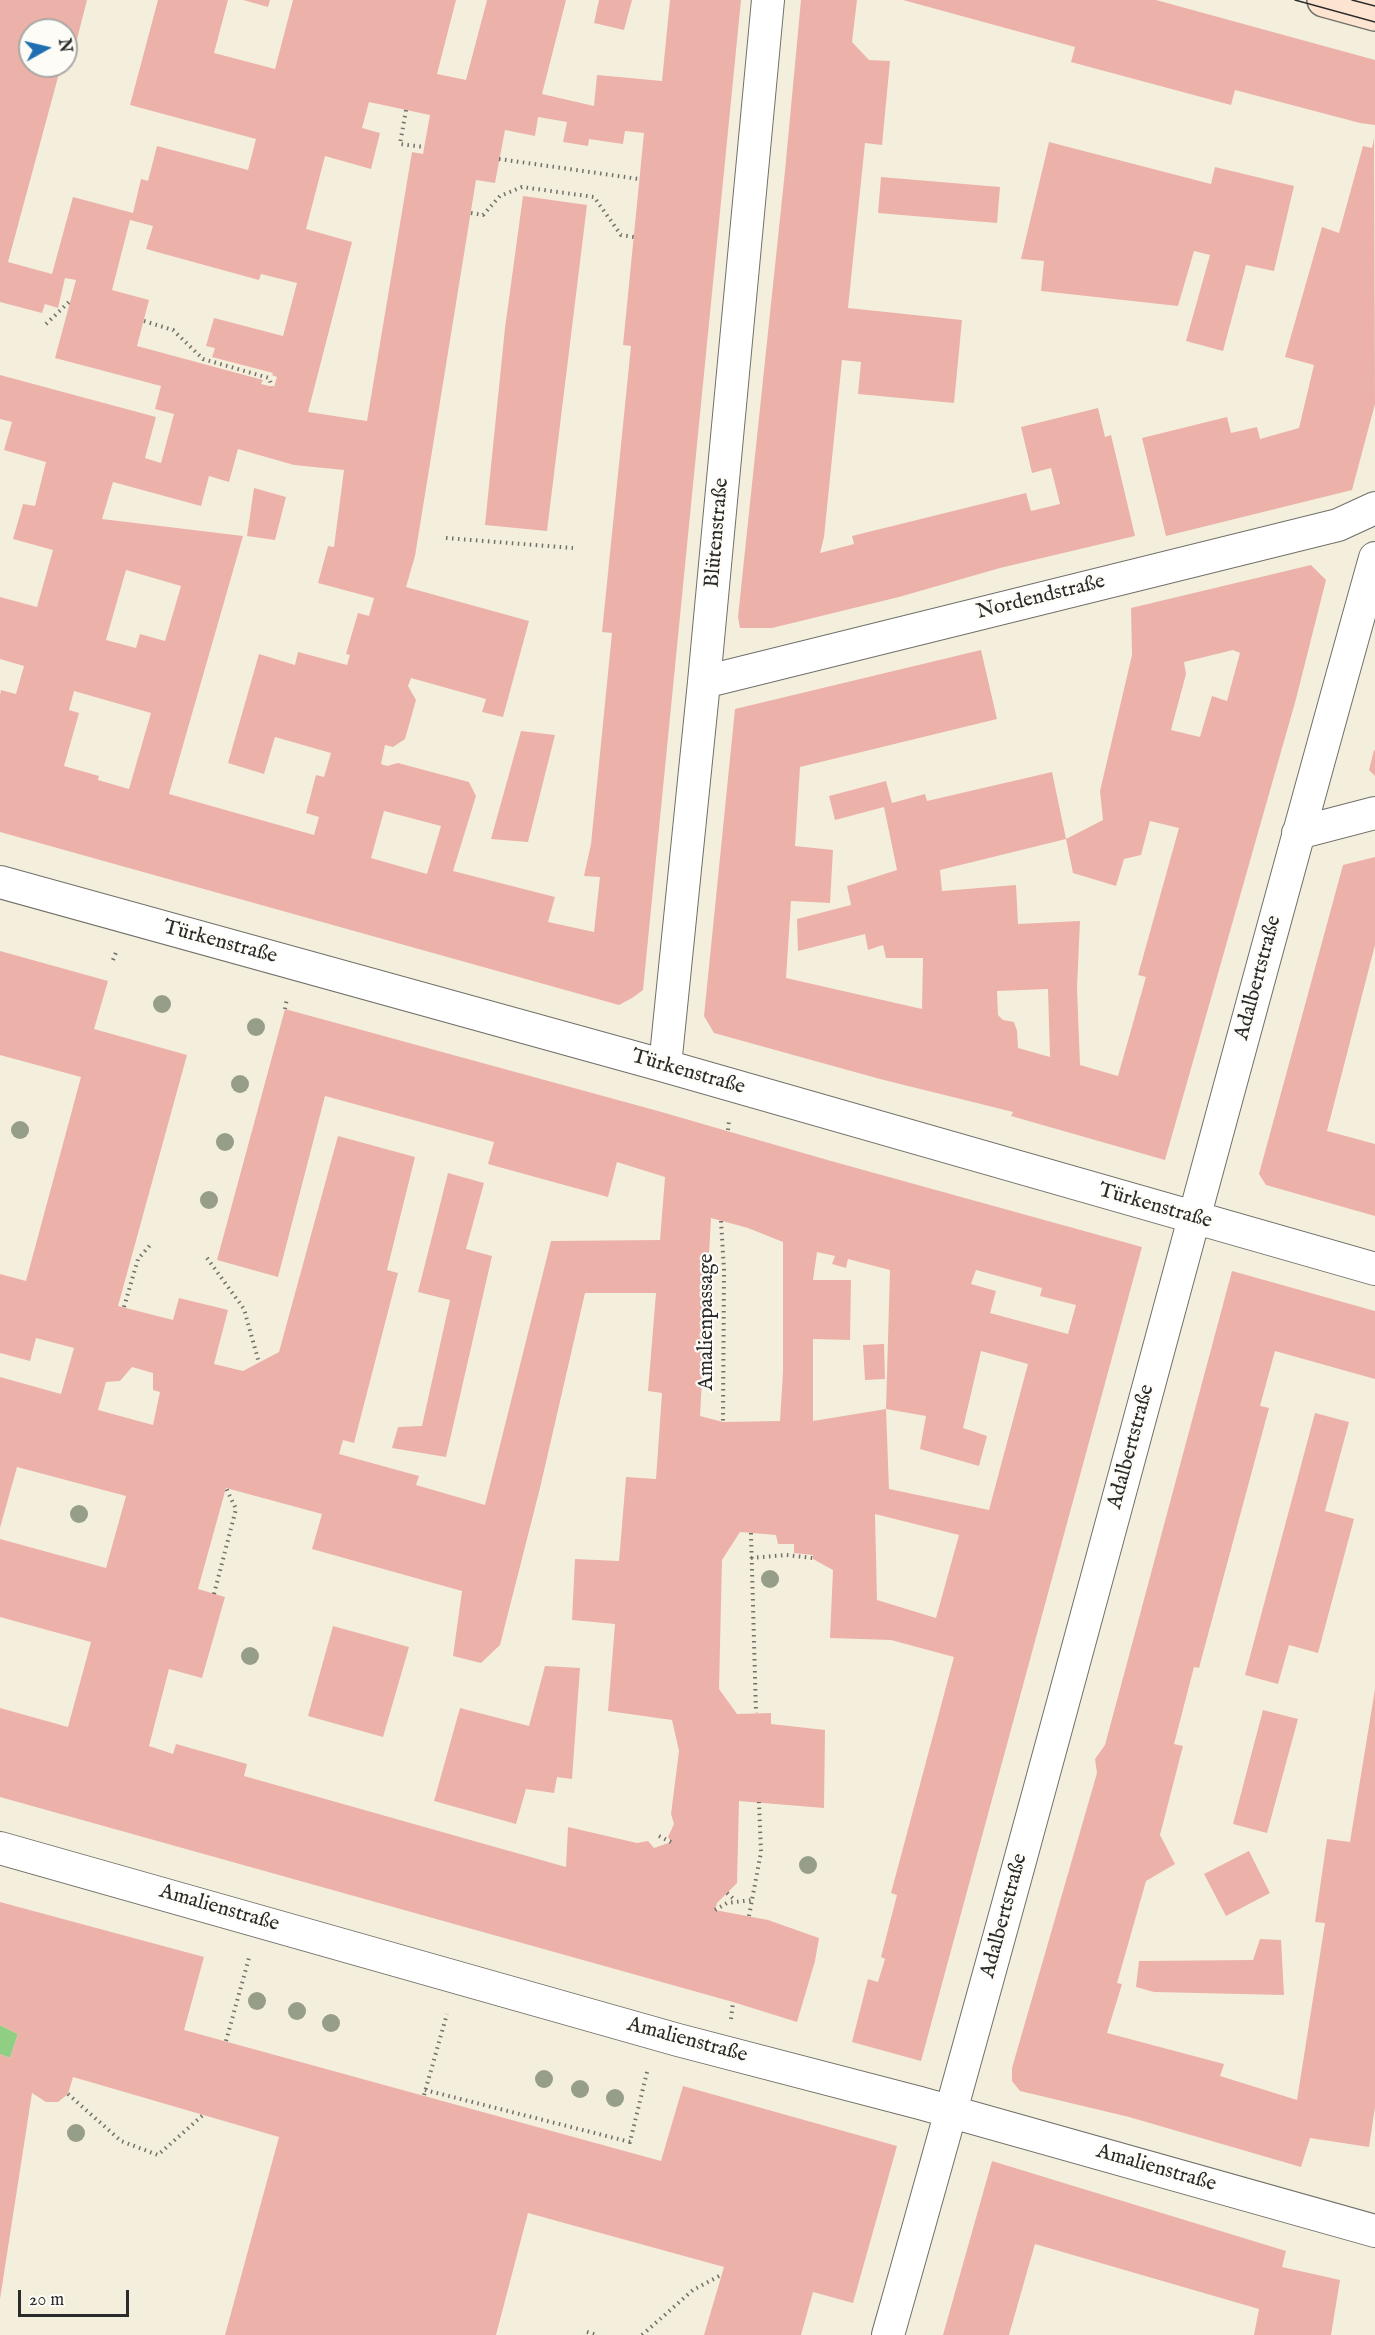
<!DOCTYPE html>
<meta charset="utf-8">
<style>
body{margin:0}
#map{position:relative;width:1375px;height:2335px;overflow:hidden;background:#f4efdc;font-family:"IM FELL English",serif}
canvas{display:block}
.north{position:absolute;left:18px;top:18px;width:60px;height:60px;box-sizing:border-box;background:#fdfcf7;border:2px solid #a9a8a5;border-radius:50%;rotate:82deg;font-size:16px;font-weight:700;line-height:24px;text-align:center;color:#2b2b2b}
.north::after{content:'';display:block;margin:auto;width:21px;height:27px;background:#1f6fb2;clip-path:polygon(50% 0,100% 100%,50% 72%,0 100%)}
.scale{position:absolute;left:18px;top:2290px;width:111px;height:27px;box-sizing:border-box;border:3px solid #2b2b2b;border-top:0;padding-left:8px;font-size:18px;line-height:21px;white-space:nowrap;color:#2b2b2b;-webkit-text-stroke:4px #fdfcf7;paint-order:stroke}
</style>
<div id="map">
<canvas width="1375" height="2335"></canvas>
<div class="north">N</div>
<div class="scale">20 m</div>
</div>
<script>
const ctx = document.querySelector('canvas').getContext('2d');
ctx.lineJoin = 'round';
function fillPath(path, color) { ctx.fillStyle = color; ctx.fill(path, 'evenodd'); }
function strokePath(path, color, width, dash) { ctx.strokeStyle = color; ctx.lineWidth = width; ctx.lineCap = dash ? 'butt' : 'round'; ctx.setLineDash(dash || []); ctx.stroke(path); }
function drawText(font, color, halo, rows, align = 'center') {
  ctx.font = font + ' "IM FELL English",serif'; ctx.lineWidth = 4.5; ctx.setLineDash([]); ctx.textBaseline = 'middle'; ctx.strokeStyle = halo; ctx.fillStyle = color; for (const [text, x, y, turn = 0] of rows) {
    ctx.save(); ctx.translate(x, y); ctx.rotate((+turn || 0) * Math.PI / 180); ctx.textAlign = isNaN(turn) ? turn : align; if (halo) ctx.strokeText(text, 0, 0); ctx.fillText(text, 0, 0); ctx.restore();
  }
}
const green = new Path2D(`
 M0 2025 18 2034 10 2058 0 2054Z`);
const building = new Path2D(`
 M0 0H87L74 51 66 49V30H30V66H61L8 262 52 274 73 197 133 213 141 179 148 181 157 146 248 170 256 139 130 105 158 0H228L214 53 275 69 293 0H456L437 74 466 80 487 0H566L542 94 594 106 597 75 662 81 670 0H741L643 990 632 998 619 1005 0 832V695L1 690 16 694 24 666 0 659V597L37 607 53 550 13 539 23 504 35 506 46 462 4 450 12 422 0 419V375L156 417 145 458 161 463 174 414 155 409 161 386 55 358 76 280 65 278 58 308 45 304 42 313 0 302ZM369 102 430 115 423 154 412 152 367 421 308 412 352 242 306 229 325 156 371 169 380 133 362 128ZM538 117 567 122 563 142 588 146 589 139 623 144 625 131 644 133 623 345 631 346 602 632 612 633 591 844 584 876 600 877 594 932 548 922 555 897 453 871 476 796 469 782 398 763 387 766 381 764 385 745 393 747 405 739 416 700 408 686 411 678 486 699 482 712 503 717 529 621 406 587 415 556 476 180 495 183 505 130 535 136ZM130 220 153 226 146 249 259 280 261 274 297 283 283 336 214 318 206 346 215 348 212 357 273 373 272 375 277 377 274 387 261 384 263 380 137 346 149 300 112 290ZM238 449 294 465 344 470 334 547 328 546 318 583 374 598 369 616 358 613 346 654 350 655 347 665 298 652 295 665 259 654 228 763 264 774 275 737 331 753 324 777 316 775 306 813 319 817 314 835 169 794 243 536 102 519 113 482 201 506 209 476 229 482ZM126 570 181 586 165 641 140 634 136 648 106 640ZM74 691 151 713 129 789 98 780 99 776 64 766 79 713 69 710ZM384 811 441 826 427 874 371 858Z
 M243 0H270L268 7Z
 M599 0H632L624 30 594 23Z
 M801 0H857L852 42 869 60 890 61 882 145 865 143 848 308 962 320 954 403 858 394 861 362 842 360 824 537 820 553 854 544 852 536 1026 493 1031 511 1060 504 1051 468 1032 473 1021 427 1098 408 1105 437 1111 435 1135 536 1000 568 899 597 772 628H740L738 617 785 171Z
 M903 0H1156L1375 60V125L1360 123 1235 90 1231 105 1071 62 1075 47Z
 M1374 138 1375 404 1352 490 1166 536 1142 438 1227 417 1231 433 1257 427 1260 439 1299 428 1314 365 1285 357 1322 227 1339 233 1363 146 1372 148Z
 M1049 142 1211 184 1215 167 1294 186 1274 271 1246 265 1223 351 1186 341 1210 255 1194 251 1178 306 1041 291 1044 261 1021 259Z
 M881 177 1000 187 997 223 878 213Z
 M523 196 587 205 547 531 485 525 505 328Z
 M254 488 286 497 275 540 247 536Z
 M1311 565 1326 580 1296 699 1165 1160 1011 1116 1013 1112 880 1079 714 1033 704 1016 735 709 981 650 997 719 800 767 795 846 833 850 830 903 791 901 786 978 922 1009 923 958H886L883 945 868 950 865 934 798 951 797 919 851 905 847 886 897 870 884 807 835 820 829 796 886 781 892 803 925 794 927 801 1052 772 1066 839 940 870 942 891 1016 885 1018 924 1080 921 1077 988 1080 1065 1118 1076 1146 977 1138 975 1179 828 1150 821 1141 855 1124 859 1116 886 1073 873 1066 839 1103 820 1100 791 1132 655 1131 608ZM1233 650 1240 653 1227 701 1212 696 1200 737 1171 730 1186 674 1184 662ZM1048 989 1050 1057 1018 1048 1017 1031 1014 1022 1003 1020 998 1015 997 991Z
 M521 731 555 735 528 842 491 839Z
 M1374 750H1375V776L1369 770Z
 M1375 857V945L1327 1131 1375 1144V1216L1266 1185 1259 1174 1343 865Z
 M0 951 108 981 94 1029 187 1055 118 1306 173 1320 179 1298 228 1310 214 1364 243 1371 279 1352 338 1136 415 1157 387 1270 398 1273 354 1443 343 1440 339 1454 419 1476 416 1485 485 1505 551 1241 660 1240 665 1177 617 1162 608 1197 488 1164 494 1142 325 1096 278 1277 217 1260 285 1009 658 1111 831 1161 1142 1247 921 2061 852 2042 868 1979 878 1982 885 1959 881 1957 897 1895 891 1893 954 1657 891 1640 830 1638 833 1570 813 1559V1555L794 1553V1544H778L776 1535 740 1532 722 1560 719 1689 737 1714 771 1713V1724L825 1730 824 1808 739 1801 737 1883 717 1903 715 1910 768 1920 819 1938 815 1961 797 2022 733 2002 0 1797V1708L68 1727 91 1642 0 1617V1539L106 1568 126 1496 17 1467 0 1528V1377L61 1394 74 1348 36 1338 30 1361 0 1353V1274L26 1281 81 1077 0 1055ZM711 1218 748 1228 783 1242V1372L780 1421 723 1422 700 1416ZM817 1252 835 1256 832 1264 846 1268 848 1259 890 1270 886 1409 813 1421V1339L850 1340 851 1280H813ZM976 1270 1042 1288 1040 1296 1076 1305 1068 1334 990 1313 996 1291 971 1284ZM585 1293H656L648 1391 662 1393 656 1479 626 1477 619 1561 575 1559 572 1620 615 1624 608 1711 672 1720 679 1751 671 1814 674 1824 668 1837 671 1842 654 1848 648 1841 637 1843 568 1827 566 1867 244 1776 247 1764 176 1744 173 1754 149 1746 169 1669 202 1678 225 1597 198 1589 226 1488 322 1514 312 1549 462 1591 453 1656 481 1663 500 1645 540 1488ZM981 1351 1028 1364 989 1510 889 1489 886 1409 926 1416 920 1449 979 1466 987 1436 963 1428ZM132 1367 153 1373V1390L160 1392 153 1425 98 1410 106 1382 120 1381ZM875 1514 959 1535 936 1618 877 1600Z
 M448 1173 484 1183 466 1249 492 1256 446 1457 392 1448 398 1427 422 1426 450 1300 418 1292Z
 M1232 1271 1375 1311V1379L1275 1351 1260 1406 1269 1408 1199 1668 1194 1667 1174 1744 1183 1746 1160 1835 1175 1864 1146 1881 1117 1983 1122 1984 1107 2033 1224 2064 1220 2076 1297 2100 1325 1923 1315 1922 1327 1839 1350 1842 1375 1689V2107L1369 2147 1310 2138 1301 2167 1129 2117 1020 2091 1012 2081V2068L1097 1773 1095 1759 1105 1745Z
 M884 1344 885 1379 865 1380 863 1345Z
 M1315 1413 1349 1422 1325 1511 1354 1519 1318 1653 1289 1645 1278 1684 1245 1675Z
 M333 1626 409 1647 383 1737 308 1716Z
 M545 1666 580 1668 572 1779 557 1777 554 1793 526 1789 516 1824 434 1801 460 1708 529 1726Z
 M1263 1710 1298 1719 1267 1833 1233 1824Z
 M1249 1851 1270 1893 1226 1916 1204 1874Z
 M0 1902 204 1957 184 2030 661 2161 683 2086 897 2146 853 2303 813 2292 801 2335H704L724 2267 528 2213 496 2335H225L279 2137 73 2077 68 2094 58 2102H46L32 2093 0 2299V2054L10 2058 18 2034 0 2025Z
 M1260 1939 1281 1940 1284 1995 1154 1992 1136 1987 1139 1961 1253 1960Z
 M992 2161 1286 2251 1282 2267 1340 2280 1331 2335H1254L1259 2309 1035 2244 1009 2335H943Z`);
const path = new Path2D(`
 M406 110 400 144 424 147
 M499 159 639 179
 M471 213 483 215 500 196 522 187 594 197 621 235 634 237
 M144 321 173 330 203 359 269 378 272 387
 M46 324 70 301
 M446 538 573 548
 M113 960 117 950
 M285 1009 287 998
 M728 1130 729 1121
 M721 1221 724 1270 723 1422
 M207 1258 244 1309 259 1363
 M124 1307 138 1259 151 1244
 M751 1533 756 1713
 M751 1558 786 1555 813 1558
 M214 1594 236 1509 226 1488
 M659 1836 671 1842
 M727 1893 736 1901
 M715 1910 727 1903 752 1900
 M749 1916 761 1852 759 1802
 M731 2019 733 2002
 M226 2041 249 1958
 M425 2090 630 2142 648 2068
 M68 2094 121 2141 158 2155 204 2114
 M424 2095 447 2014
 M587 2332 597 2335
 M642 2335 693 2290 721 2275`);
const street = new Path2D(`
 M704 682 1338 525 1375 508
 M1298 833 1375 813
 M0 882 665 1066 1375 1269
 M665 1066 704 682 768 0
 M0 1848 678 2040 920 2103 1375 2231
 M888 2335C1056 1744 1209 1150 1375 558`);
const secondary = new Path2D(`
 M1324 0 1375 14`);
const tram = new Path2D(`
 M1295 0 1375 22
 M1352 0 1375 6`);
const trees = [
 [162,1004],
 [256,1027],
 [240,1084],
 [20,1130],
 [225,1142],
 [209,1200],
 [79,1514],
 [770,1579],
 [250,1656],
 [808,1865],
 [257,2001],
 [297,2011],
 [331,2023],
 [544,2079],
 [580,2089],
 [615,2098],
 [76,2133]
];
const streetNames = [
 ["Blütenstraße",718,533,-85],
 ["Nordendstraße",1041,598,-14],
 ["Türkenstraße",220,943,15],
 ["Adalbertstraße",1259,978,-75],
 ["Türkenstraße",688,1073,16],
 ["Türkenstraße",1155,1207,16],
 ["Amalienpassage",708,1322,-90],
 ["Adalbertstraße",1132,1447,-75],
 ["Amalienstraße",219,1909,16],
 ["Adalbertstraße",1005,1916,-75],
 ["Amalienstraße",687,2041,15],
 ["Amalienstraße",1156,2169,16]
];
fillPath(green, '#90ce84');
fillPath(building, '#ecb2a9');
strokePath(street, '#717069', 34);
strokePath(secondary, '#717069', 36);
strokePath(path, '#717069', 4, [1.5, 4.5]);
strokePath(street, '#fff', 32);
strokePath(secondary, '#fde4d1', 33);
strokePath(tram, '#2b2b2b', 1.5);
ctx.fillStyle = '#969e8a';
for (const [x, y] of trees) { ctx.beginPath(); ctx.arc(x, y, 9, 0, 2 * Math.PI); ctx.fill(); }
drawText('21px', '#2b2b2b', '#fdfcf7', streetNames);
</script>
